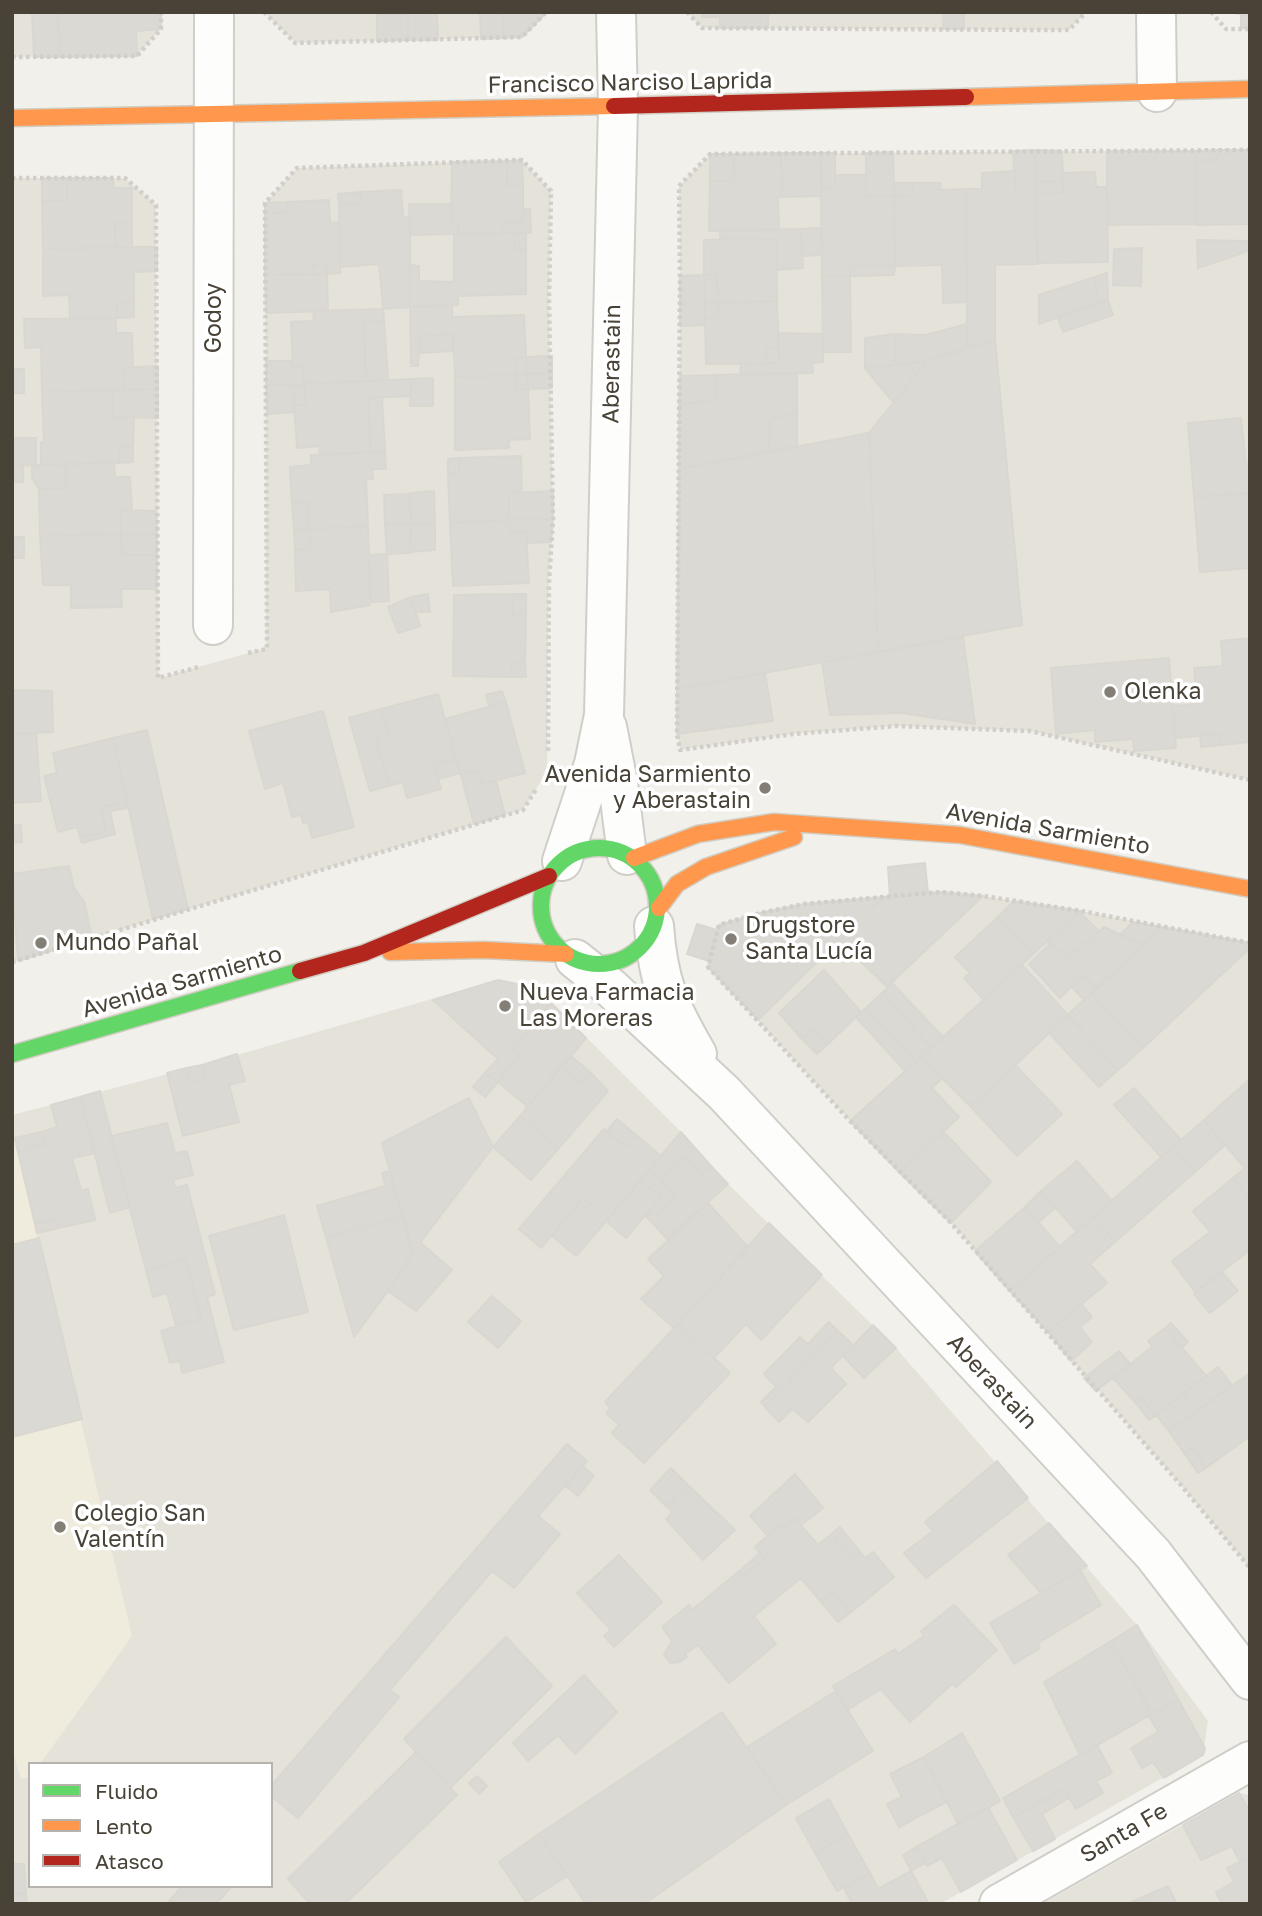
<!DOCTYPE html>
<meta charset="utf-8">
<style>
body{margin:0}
#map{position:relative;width:1262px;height:1916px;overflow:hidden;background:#f1f0eb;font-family:"Golos Text",sans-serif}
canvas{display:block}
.frame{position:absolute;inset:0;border:14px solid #484237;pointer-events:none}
.legend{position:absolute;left:28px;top:1762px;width:245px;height:126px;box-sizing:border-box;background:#fff;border:2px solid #b6b3af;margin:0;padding:9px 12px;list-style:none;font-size:21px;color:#484237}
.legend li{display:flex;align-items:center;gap:14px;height:35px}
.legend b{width:35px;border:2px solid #b6b3af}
</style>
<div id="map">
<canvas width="1262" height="1916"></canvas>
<div class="frame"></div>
<ul class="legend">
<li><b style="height:9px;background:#63d668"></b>Fluido</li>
<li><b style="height:9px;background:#ff974d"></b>Lento</li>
<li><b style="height:9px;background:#b3261e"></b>Atasco</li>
</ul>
</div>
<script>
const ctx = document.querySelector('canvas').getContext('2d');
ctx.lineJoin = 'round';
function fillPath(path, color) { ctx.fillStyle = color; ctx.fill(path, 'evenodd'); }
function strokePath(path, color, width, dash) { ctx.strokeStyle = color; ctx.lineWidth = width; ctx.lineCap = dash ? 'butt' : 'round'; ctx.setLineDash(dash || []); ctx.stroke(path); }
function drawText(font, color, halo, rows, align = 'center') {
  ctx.font = font + ' "Golos Text",sans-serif'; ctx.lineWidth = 7; ctx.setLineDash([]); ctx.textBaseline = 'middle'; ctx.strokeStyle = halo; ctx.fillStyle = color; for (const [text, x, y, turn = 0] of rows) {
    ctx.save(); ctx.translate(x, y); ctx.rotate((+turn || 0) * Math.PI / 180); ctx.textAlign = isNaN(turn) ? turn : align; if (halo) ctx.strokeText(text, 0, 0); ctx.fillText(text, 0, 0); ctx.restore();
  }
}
const residential = new Path2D(`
 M12 12H161V29L137 56 12 57Z
 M264 12H546L522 37 295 43Z
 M687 12H1086L1069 30H1037L702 28Z
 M1250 150V780L1030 731 896 726 793 734 680 750 677 734 680 276 679 186 710 154Z
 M522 160 551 191 549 301 553 519 549 582 547 771 523 810 12 962V178H125L156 205 159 678 266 648 265 203 297 168Z
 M941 892 983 896 1081 911 1250 943V1568L1180 1484 951 1223 850 1121 708 967 719 925 760 913 804 904Z
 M498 980 531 987 545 996 681 1132 728 1184 896 1348 1137 1625 1208 1721 1203 1755 940 1904H12V1115L202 1065ZM30 1764H271V1886H30Z
 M1239 1793 1250 1795V1904H1042Z`);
const education = new Path2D(`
 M12 1131 132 1636 40 1764H30V1777L21 1779 12 1748Z`);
const building = new Path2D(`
 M32 12H58L60 57H34Z
 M58 12H161V29L136 31 137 56 60 57Z
 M408 12 437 14 438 40H408Z
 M480 12H503V38L481 39Z
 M503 12H545V14L522 37 503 38Z
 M702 12H768V28H720V17H702Z
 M944 12H964V29H943Z
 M1225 12H1250V29L1241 28V14Z
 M377 14H408V40L377 41Z
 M1035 150 1036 192H1015L1013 151Z
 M1035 150 1062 151 1063 181 1036 182Z
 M1216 150 1217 160 1196 161V151Z
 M1216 150H1250V224L1197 225 1196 161 1217 160Z
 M1107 151H1196L1197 224 1107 225Z
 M893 152 894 196H866V153Z
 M781 153 782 197H778L779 229 709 231 710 181H734L733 154Z
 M781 153H821L822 196 782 197Z
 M821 153H835V188L821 189Z
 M710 154H733L734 181H710Z
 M522 160 523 184 507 185V161Z
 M507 161V185L523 184V223L502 222V233L459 234 458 222 451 223 452 162Z
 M1015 171V192H1036L1038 264 995 265V340L967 348 966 189H982V173Z
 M1095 172 1096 187H1107L1108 262 1037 263 1036 192 1063 193 1062 173Z
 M835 175H866V196H894L895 266H850V276H822L821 189 835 188Z
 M42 178H67V201H42Z
 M67 178H113L114 188H132V224L115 223V247L43 249 42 201H67Z
 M1063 181V193L1036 192V182Z
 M894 183H913V195L894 196Z
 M913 183H941L940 190 966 189 967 302 943 303 942 265 895 266 894 196 913 195Z
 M401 190 403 217 410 218V307L383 309 379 264 340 267 339 205 361 203 360 192Z
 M360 192 361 203 339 205 338 194Z
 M329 200 330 223 339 222 340 273 327 274 326 264 312 265 313 274 265 275V214L288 212 287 202Z
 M287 202 288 212 265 214V203Z
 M409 204H452L451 223 458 222 459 234 410 235Z
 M523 209H530L531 233H502V222L523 223Z
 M115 223 132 224V247H115Z
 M821 228 822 255 802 256 801 229Z
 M801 229 803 268 777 270 776 239 720 240V231Z
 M502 233H514L515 249H526V294L458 296V305L410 307V265L419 266V281L454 282V234Z
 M514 233H526V249H515Z
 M776 239 777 301 718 303 717 275H704V240Z
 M1197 240 1247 241 1248 251 1198 268Z
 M132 247H157V271L134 272V303L117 304V318L70 319 69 295 43 296V249Z
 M1142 248 1141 286 1113 285 1114 249Z
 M326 264 327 274H313L312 265Z
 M850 266H895L894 275 850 276Z
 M1107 273 1108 300 1098 303 1095 277Z
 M327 274 328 311 266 313 265 275Z
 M704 275 705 304H680V276Z
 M704 275H717L718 303 705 304Z
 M822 276H850L851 352H823Z
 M1095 277 1098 303 1039 324V295Z
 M1108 300 1113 315 1063 332 1058 318Z
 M777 301 779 348H766L767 363 706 364 705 318H718V303Z
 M134 303V317L117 318V304Z
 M718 303V318H705V304Z
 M680 304H705V325L680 326Z
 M452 305V317L524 315 526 357 515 358 516 375 455 377 453 334 420 336 418 366H411L410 307Z
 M383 309 384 320 364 321 366 381 304 384 303 366 293 367 291 322 313 321 314 311Z
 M116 318V333H132L133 367 124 368V390L42 392 41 347 25 348 24 319Z
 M384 320 388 380 366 381 364 321Z
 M967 324V348L927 361 895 365V334L926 335Z
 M778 333 823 334V362L812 363 813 373 740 375 741 364 779 363Z
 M453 334V351L420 353V336Z
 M895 334V365L865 368V338Z
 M995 340 1022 625 878 652 869 433 927 361Z
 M766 348H779V363H767Z
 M552 356V373L527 374 526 357Z
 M526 357 527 374 516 375 515 358Z
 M266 361H293V367L303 366 304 384 266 385Z
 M927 361 893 402 865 368 895 365Z
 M158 366V389L124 390V368Z
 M12 369H24V393H12Z
 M552 373V388L528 389 527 374Z
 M797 373V413L770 419 769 452 679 469V405L717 399 715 375Z
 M527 374 528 389H517L516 375Z
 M516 375 517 389H528L530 439 509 440V448L455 450V377Z
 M715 375 717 399 679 405 680 376Z
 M433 378V406H410L411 379Z
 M411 379V396L368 398 371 452 320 455 319 446 297 448 294 405H306L304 384Z
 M304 384 306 405H294L293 385Z
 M266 385H293L295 412 267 414Z
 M158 389V418L113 417V390Z
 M113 390V417H134L133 447 119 446V463L41 465V442H44L42 392Z
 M382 397 385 452H371L368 398Z
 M797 413V446L769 452 770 419Z
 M1241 418 1246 464 1250 463V493L1194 497 1188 423Z
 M869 433 878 652 677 689 679 469Z
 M12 438H36V465L12 466Z
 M119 446 133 447V462L119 463Z
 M371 452H385L386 469H372L373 479H366L368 526 309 529 307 502 292 503 290 467 311 465V455Z
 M521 456 522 492 509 493V520L450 523 448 474H459V458Z
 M459 458V474H448V459Z
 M114 462 115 477H130L132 510H121V534L40 536 39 489H66L65 464Z
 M65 464 66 489H39L32 478V465Z
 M12 466H23V482H12Z
 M434 491 435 523 411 524 410 493Z
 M553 491V519L509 520V493Z
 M1250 493V568L1200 572 1194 497Z
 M410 494 411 524 385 525 384 495Z
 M307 502 309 529 294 530 292 503Z
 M121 510 156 511 157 534H121Z
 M553 519 551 542 527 543 526 531 511 532 509 520Z
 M509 520 511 532 526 531 529 583 453 586 450 523Z
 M435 523V550L410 552 411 524Z
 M411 524 410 553 387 554 385 525Z
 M368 526 370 605 331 612 330 589 296 591 295 550 310 549 309 529Z
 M309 529 310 549 295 550 294 530Z
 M121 534 122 555H157V589H121L122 607 71 608V585H43L40 536Z
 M121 534H157V555H122Z
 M12 537H24V558H12Z
 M387 554 389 601 371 602 369 555Z
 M428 594 430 612H416L411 597Z
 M512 594H526V616L513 615Z
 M512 594 513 615 526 616 525 662H511V677L453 676 454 595Z
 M411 597 420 626 398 633 388 607Z
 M963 637 975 724 902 713 830 715 822 662Z
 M1250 638V742L1220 745V734L1175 738 1173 706 1197 704 1194 668 1223 666 1221 641Z
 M1169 658 1176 748 1134 751 1133 739 1095 742V730L1056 734 1051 668Z
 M511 662H525L526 677H511Z
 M765 673 773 721 677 734V689Z
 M12 690 52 691 53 732 12 734Z
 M502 691 506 702 489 707 486 695Z
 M438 694 456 759 434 765 441 789 407 798 403 782 389 786 376 739 388 735 381 709Z
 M506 702 525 773 482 784 479 770 461 775 445 719Z
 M381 709 388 735 376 739 389 786 370 791 349 718Z
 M323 711 354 827 312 838 308 822 303 823 301 815 292 817 283 783 265 789 249 731Z
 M147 730 188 909 153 919 113 738Z
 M36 733 41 801 12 803V734Z
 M1220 734V745L1201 747 1200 735Z
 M113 738 127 801 101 807 106 831 80 837 77 827 58 832 44 776 57 773 53 753Z
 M456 759 460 773 438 779 434 765Z
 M479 770 482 784 496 780 505 815 474 824 461 775Z
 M127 801 128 808 110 811 115 834 82 843 80 837 106 831 101 807Z
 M21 825 22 842 12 843V826Z
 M925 863 928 893 890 897 888 867Z
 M69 866 74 888 84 901 92 938 18 961 12 874Z
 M941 892 983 896 887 987 839 940 883 897Z
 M883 897 758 1020 708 967 719 925 760 913 804 904Z
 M1014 901 1081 911 1033 954 997 918Z
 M1079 912 1099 931 1067 959 1047 941Z
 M997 918 1033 954 984 1000 964 978 970 973 955 957Z
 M1133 922 1162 927 1143 945 1120 935Z
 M697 924 717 930 709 961 687 954Z
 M1104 927 1143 945 1097 989 1083 975 1060 998 1029 964 1050 944 1067 959Z
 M1162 927 1250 943V948L1143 1048 1091 993Z
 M1022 965 1068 1015 971 1107 921 1057Z
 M824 970 861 1012 827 1045 813 1029 802 1039 779 1013Z
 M1083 975 1097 989 1084 1000 1072 987Z
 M498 980 531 987 551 1003 514 1049 520 1055 498 1082 485 1073 498 1059 433 1000Z
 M892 983 943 1037 931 1048 883 992Z
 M883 992 931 1048 916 1062 866 1008Z
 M1091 993 1143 1048 1118 1070 1068 1015Z
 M551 1003 586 1038 528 1107 498 1082 520 1055 514 1049Z
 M866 1008 916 1062 905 1071 856 1017Z
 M1068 1015 1118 1070 1099 1087 1049 1033Z
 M813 1029 827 1045 817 1054 802 1039Z
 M237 1054 245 1081 229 1085 239 1122 183 1136 167 1073 187 1068 191 1082 205 1079 202 1065Z
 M571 1056 591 1073 581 1084 562 1065Z
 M921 1057 942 1078 932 1088 959 1117 900 1173 850 1121Z
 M202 1065 205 1079 191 1082 187 1068Z
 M562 1065 581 1084 591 1073 608 1091 559 1148 520 1116Z
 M1015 1065 1062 1114 1017 1156 971 1107Z
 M485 1073 498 1082 485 1097 473 1087Z
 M1250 1079V1164L1245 1168 1204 1120Z
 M1134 1088 1181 1140 1161 1157 1114 1105Z
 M100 1091 130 1207 110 1213 80 1097Z
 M80 1097 95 1153 72 1158 81 1190 88 1189 95 1220 58 1228 56 1219 35 1224 18 1152 45 1144 42 1132 57 1127 51 1105Z
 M469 1098 493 1147 413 1252 382 1143Z
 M520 1116 559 1148 531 1180 493 1147Z
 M617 1119 636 1135 626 1147 606 1132Z
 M1204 1120 1225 1145 1195 1172 1173 1147Z
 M167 1123 175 1153 187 1151 193 1175 173 1180 175 1188 187 1185 215 1294 207 1297 224 1362 182 1373 180 1361 170 1363 161 1331 201 1319 186 1259 146 1270 111 1136Z
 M604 1129 626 1147 636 1135 661 1156 609 1218 583 1198 541 1248 519 1229Z
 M42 1132 45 1144 18 1152 15 1138Z
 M681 1132 711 1166 701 1174 686 1157 661 1180 650 1169Z
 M944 1132 991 1182 951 1223 900 1173Z
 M1173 1147 1195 1172 1115 1242 1093 1217Z
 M686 1157 701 1174 711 1166 728 1184 675 1232 658 1214 676 1197 661 1180Z
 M1077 1161 1112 1201 1077 1232 1041 1191Z
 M1250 1164V1200L1233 1178Z
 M650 1169 676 1197 658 1214 675 1232 667 1239 646 1216 661 1197 640 1180Z
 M390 1171 402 1217 326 1237 317 1206 385 1186 382 1173Z
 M1233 1178 1250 1200V1250L1195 1292 1172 1261 1210 1232 1193 1211Z
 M640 1180 661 1197 626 1238 606 1221Z
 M1041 1191 1055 1208 1039 1222 1025 1207Z
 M583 1198 609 1218 576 1256 552 1236Z
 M708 1203 748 1247 674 1328 641 1299 664 1276 648 1259Z
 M1025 1207 1060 1247 1010 1291 975 1251Z
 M284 1215 308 1312 234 1330 209 1236Z
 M402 1217 413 1252 388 1291 354 1337 326 1237Z
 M1093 1217 1115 1242 1090 1264 1107 1283 1048 1332 1010 1291Z
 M56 1219 58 1228 37 1233 35 1224Z
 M769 1223 822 1275 761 1340 746 1324 714 1358 678 1324Z
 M39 1238 82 1419 12 1437V1308H14L12 1245Z
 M420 1242 452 1270 416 1311 388 1291Z
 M186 1259 201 1319 176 1326 167 1293 153 1297 146 1270Z
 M1222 1272 1238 1291 1210 1313 1194 1294Z
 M492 1296 521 1321 498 1348 468 1322Z
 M1081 1304 1092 1317 1080 1327 1092 1342 1071 1361 1048 1332Z
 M829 1322 838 1331 765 1407 761 1402 776 1387 764 1374 800 1337 808 1344Z
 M1171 1323 1188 1342 1181 1348 1165 1328Z
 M678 1324 730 1373 644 1463 612 1433 619 1425 606 1413 611 1408 605 1402Z
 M873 1325 896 1348 864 1378 843 1356Z
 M1165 1328 1206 1376 1156 1415 1140 1397 1134 1401 1113 1378 1153 1346 1148 1341Z
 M838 1331 853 1345 831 1368 846 1384 808 1422 792 1409 779 1422 765 1407Z
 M1119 1351 1130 1364 1096 1391 1084 1378Z
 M1218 1367 1232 1385 1196 1411 1183 1394Z
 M1250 1373V1436L1206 1468 1192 1448 1184 1453 1169 1431Z
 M1183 1394 1196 1411 1169 1431 1156 1415Z
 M1140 1397 1156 1415 1149 1420 1134 1401Z
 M567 1444 587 1461 538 1516 560 1534 514 1588 492 1571 390 1690 399 1697 298 1818 271 1796V1786Z
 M1192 1448 1206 1468 1198 1473 1184 1453Z
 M997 1461 1028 1498 926 1578 904 1553 933 1531 925 1522Z
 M583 1466 594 1476 578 1496 566 1486Z
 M671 1468 688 1485 667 1507 650 1490Z
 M795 1474 823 1508 801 1525 795 1518 783 1529 780 1525 768 1536 750 1516Z
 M688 1485 735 1530 703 1560 666 1519 673 1512 667 1507Z
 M795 1518 818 1545 840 1527 843 1531 835 1539 851 1559 860 1552 865 1558 873 1552 894 1577 850 1613 834 1593 821 1602 801 1578 754 1616 776 1644 729 1683 698 1645 685 1654 687 1657 680 1662 670 1663 664 1655 672 1641 662 1627 689 1605 692 1610 738 1572 743 1577 765 1559 755 1547 780 1525 783 1529Z
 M1049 1523 1087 1566 1041 1593 1008 1555Z
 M843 1531 860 1552 851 1559 835 1539Z
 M760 1553 765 1559 743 1577 738 1572Z
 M619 1555 662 1602 614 1647 604 1636 611 1630 577 1593Z
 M1080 1570 1101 1605 1038 1643 1040 1648 1014 1664 990 1623Z
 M834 1593 850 1613 838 1622 821 1602Z
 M954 1605 997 1650 956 1687 952 1684 910 1722 881 1689 847 1710 833 1686 895 1649 898 1654 924 1636 921 1631Z
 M1137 1625 1178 1699 1152 1714 1111 1641Z
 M506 1637 552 1686 450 1788 404 1739Z
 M1111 1641 1152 1714 1080 1755 1044 1682Z
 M584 1675 617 1712 575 1754 558 1735 528 1761 513 1743Z
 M836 1691 873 1751 786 1805 747 1747Z
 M1178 1699 1205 1748 1203 1755 1164 1778 1153 1762 1142 1768 1131 1748 1158 1732 1149 1716Z
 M722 1712 786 1805 644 1904H586L539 1834Z
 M962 1733 1000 1801 958 1824 924 1757Z
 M1097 1745 1112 1773 1096 1781 1103 1793 1076 1809 1064 1789 1013 1817 1003 1798Z
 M416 1752 457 1795 345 1904H310L288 1879Z
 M924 1757 946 1802 899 1827 887 1804 902 1797 890 1774Z
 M477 1776 487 1786 479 1794 469 1783Z
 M1064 1789 1069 1798 1042 1814 1055 1839 1033 1851 1013 1817Z
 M1239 1793 1250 1812V1857L1240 1862 1232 1846 1201 1860 1183 1825Z
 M829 1799 848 1834 815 1853 796 1818Z
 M988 1807 1017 1860 961 1892 942 1858 927 1866 916 1847Z
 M539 1834 567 1876 526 1902 499 1862Z
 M848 1834 870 1873 837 1891 815 1853Z
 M916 1847 925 1863 911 1871 903 1855Z
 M1250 1857V1900L1242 1904H1222L1216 1892 1234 1882 1227 1868Z
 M12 1864H24L26 1893 12 1894Z
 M911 1871 929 1904H852L844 1888 870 1873 878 1889Z
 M182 1886H232L216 1904H167Z
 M1168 1886 1177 1904H1129V1903Z
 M26 1893 27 1904H12V1894Z`);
const path = new Path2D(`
 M264 12 295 43 522 37 546 12
 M687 12 702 28 1037 30H1069L1086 12
 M1211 12 1226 29H1250
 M12 57 137 56 161 29V12
 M1250 150 710 154 679 186 680 276 677 734 680 750 793 734 896 726 1030 731 1250 780
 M12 178H125L156 205 158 678 199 667
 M248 653 267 649 265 203 297 168 522 160 551 191 549 301 553 519 549 582 548 754
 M1250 943 1081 911 983 896 941 892 804 904 760 913 719 925 708 967 850 1121 951 1223 1180 1484 1250 1568
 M12 962 523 810 537 788`);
const street = new Path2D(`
 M1156 12 1157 92
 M213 625 214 12
 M607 727 618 783 627 855
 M562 861 594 764 604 715 618 106 616 12
 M654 926C658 982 669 1006 697 1054
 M575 959 610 987 724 1093 1153 1554 1250 1680
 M999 1904 1250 1761`);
const fast = new Path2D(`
 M541 906a58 58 0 1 1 116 0a58 58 0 1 1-116 0Z
 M12 1054 300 971`);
const slow = new Path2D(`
 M966 97 1250 89
 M12 118 614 106
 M634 858 698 834 774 822 960 835 1250 889
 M659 908 677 884 706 867 794 837
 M390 952 484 950 566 954`);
const jam = new Path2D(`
 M614 106 966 97
 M300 971 364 953 549 876`);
const markers = [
 [1110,692,7,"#837f76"],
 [765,788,7,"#837f76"],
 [731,939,7,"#837f76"],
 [41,943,7,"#837f76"],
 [505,1006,7,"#837f76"],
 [60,1527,7,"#837f76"]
];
const streetNames = [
 ["Francisco Narciso Laprida",630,83,-1],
 ["Godoy",214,318,-90],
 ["Aberastain",612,364,-89],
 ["Avenida Sarmiento",1048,829,10],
 ["Avenida Sarmiento",182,982,-16],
 ["Aberastain",992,1382,47],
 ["Santa Fe",1124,1833,-30]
];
const poiNames = [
 ["Olenka",1124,692],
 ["Avenida Sarmiento",751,775,"right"],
 ["y Aberastain",751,801,"right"],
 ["Drugstore",745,926],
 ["Santa Lucía",745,952],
 ["Mundo Pañal",55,943],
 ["Nueva Farmacia",519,993],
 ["Las Moreras",519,1019],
 ["Colegio San",74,1514],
 ["Valentín",74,1540]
];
fillPath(residential, '#e5e2d9');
fillPath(education, '#efebdd');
fillPath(building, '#dbd9d4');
strokePath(building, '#dad7d1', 2);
strokePath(street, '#cfcec9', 42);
strokePath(fast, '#d1cdc2', 19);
strokePath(slow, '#d1cdc2', 19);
strokePath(jam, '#d1cdc2', 19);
strokePath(path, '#d2cfcb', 4.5, [3.5, 3.5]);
strokePath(street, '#fdfdfc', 38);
strokePath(fast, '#63d668', 16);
strokePath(slow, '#ff974d', 16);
strokePath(jam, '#b3261e', 16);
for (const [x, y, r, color] of markers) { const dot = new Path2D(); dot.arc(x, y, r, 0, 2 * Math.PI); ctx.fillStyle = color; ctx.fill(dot); strokePath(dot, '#fff', 2.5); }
drawText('23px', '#484237', '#fff', streetNames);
drawText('23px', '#484237', '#fff', poiNames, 'left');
</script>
